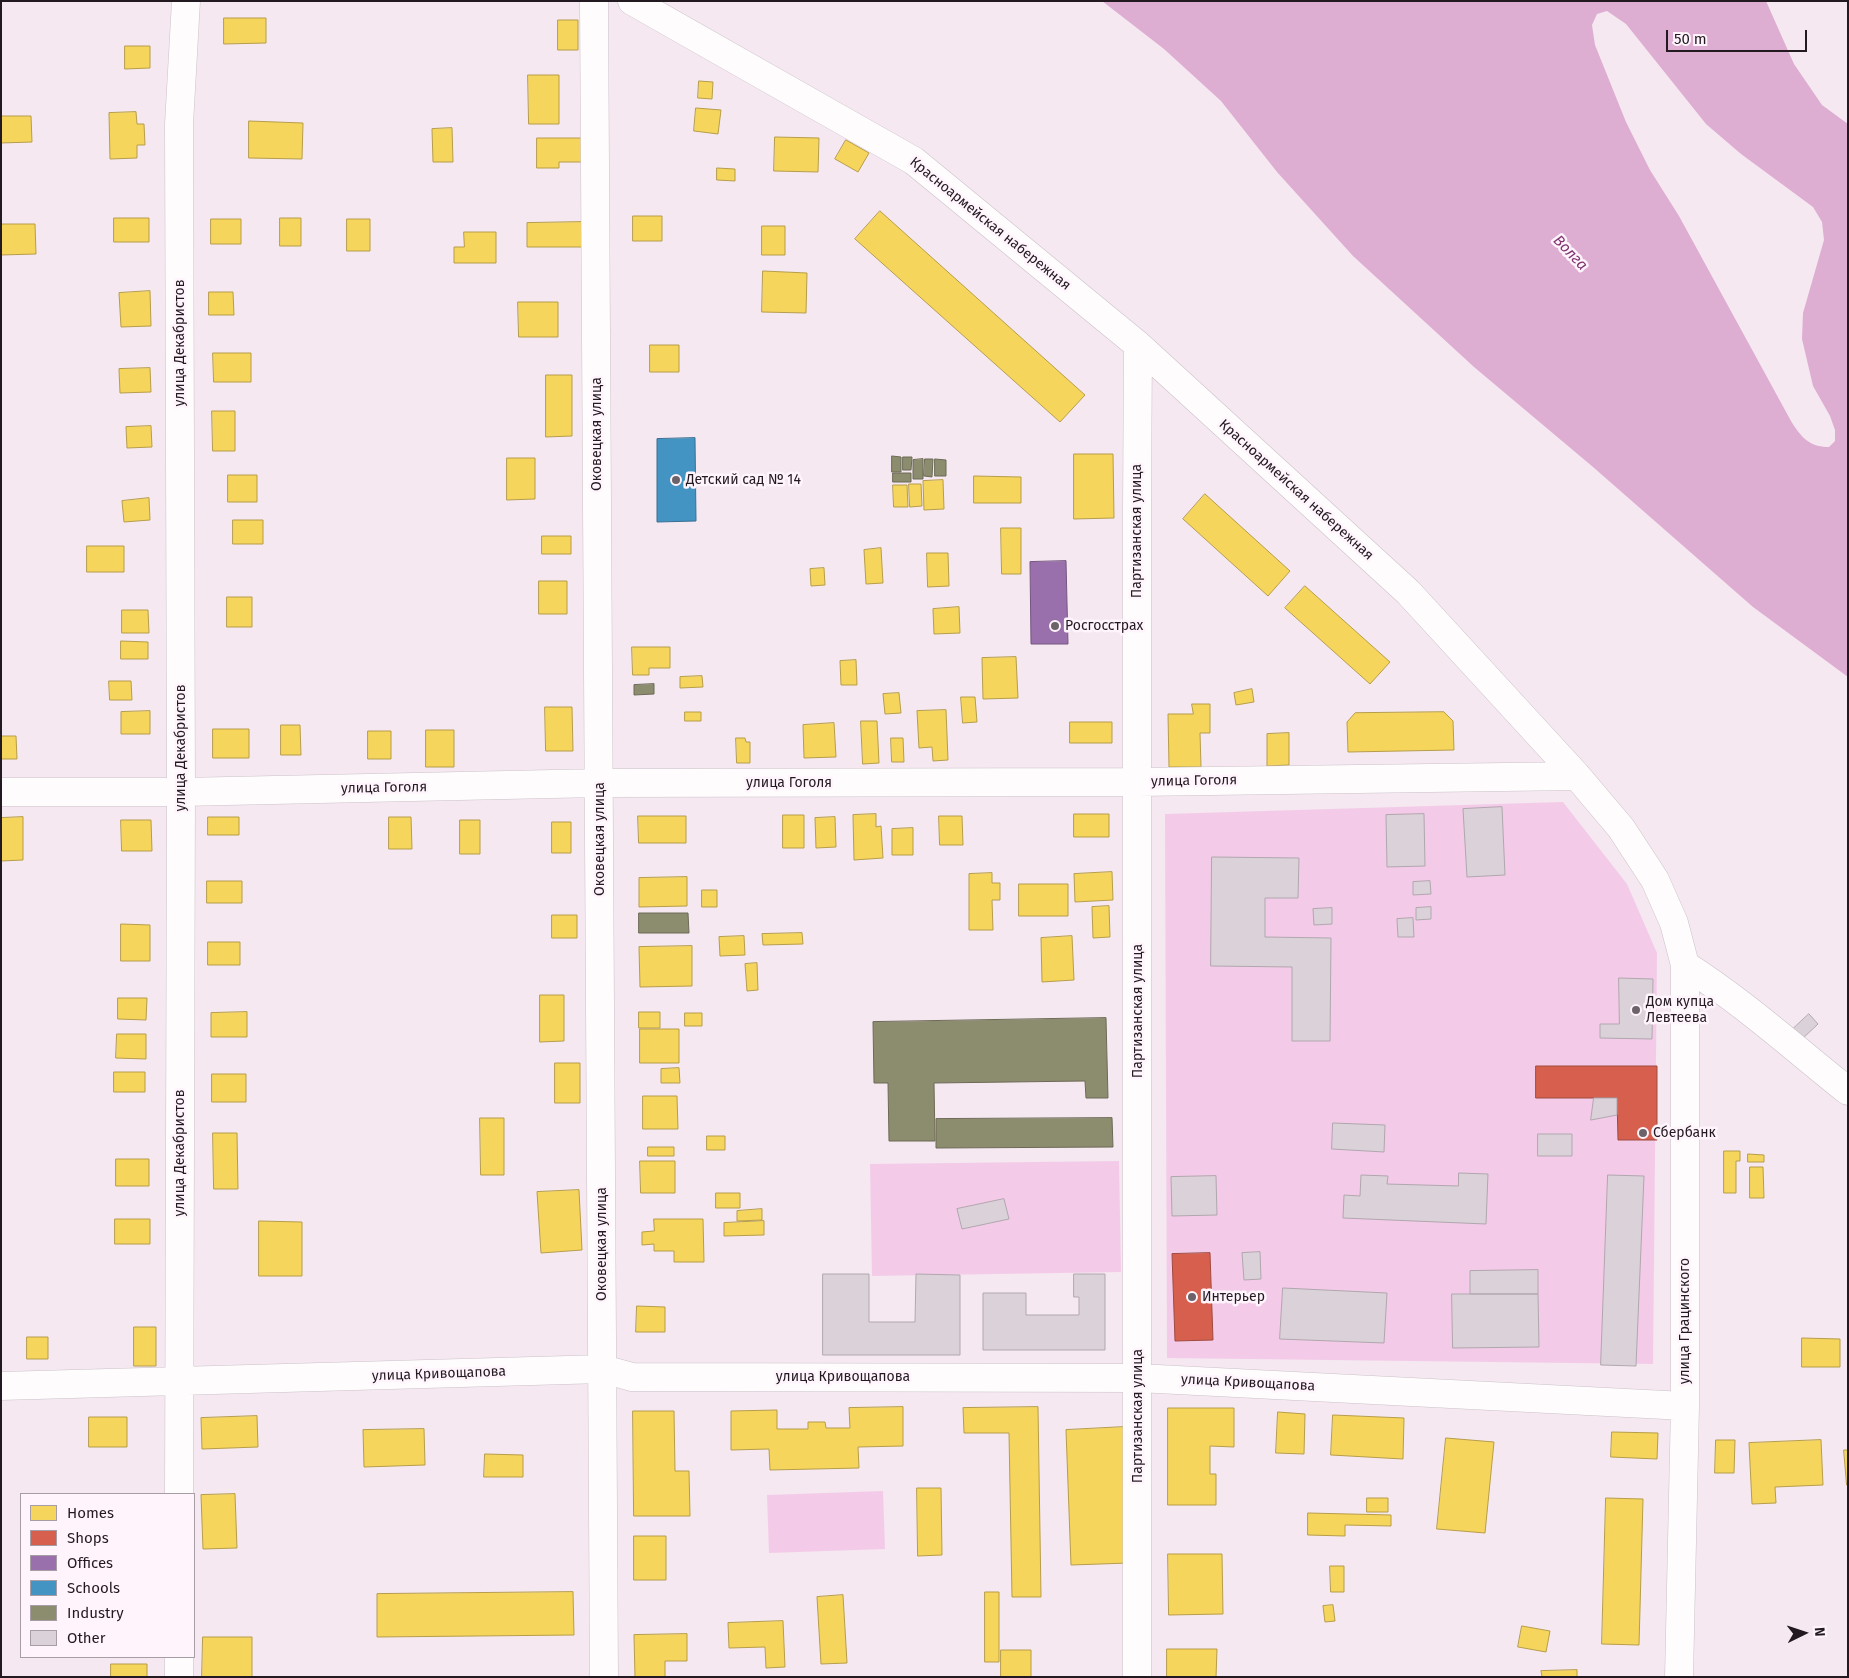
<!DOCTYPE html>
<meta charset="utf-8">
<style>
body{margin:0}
#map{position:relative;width:1849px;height:1678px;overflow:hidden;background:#f5e8f1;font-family:"Fira Sans",sans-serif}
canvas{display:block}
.frame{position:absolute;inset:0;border:2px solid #221a20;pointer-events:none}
.legend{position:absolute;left:20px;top:1493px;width:175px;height:165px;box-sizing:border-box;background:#fff4fc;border:1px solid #a79da4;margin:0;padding:6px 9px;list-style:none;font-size:15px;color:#221a20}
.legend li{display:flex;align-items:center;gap:10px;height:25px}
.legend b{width:25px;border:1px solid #a79da4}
.north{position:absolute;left:1779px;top:1608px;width:50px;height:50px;-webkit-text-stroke:4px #fff4fc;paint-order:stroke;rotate:86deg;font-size:14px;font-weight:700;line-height:20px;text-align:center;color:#221a20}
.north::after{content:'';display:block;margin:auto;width:18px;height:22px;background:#221a20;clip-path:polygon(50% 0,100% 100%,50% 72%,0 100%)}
.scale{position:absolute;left:1666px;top:30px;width:141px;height:22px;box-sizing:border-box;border:2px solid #221a20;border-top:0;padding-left:6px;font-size:15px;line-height:18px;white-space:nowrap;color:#221a20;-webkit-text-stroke:4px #fff4fc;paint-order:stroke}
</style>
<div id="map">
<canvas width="1849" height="1678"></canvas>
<div class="frame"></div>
<ul class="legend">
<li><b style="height:14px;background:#f6d55c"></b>Homes</li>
<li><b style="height:14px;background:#d6604d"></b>Shops</li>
<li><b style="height:14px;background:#9970ab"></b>Offices</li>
<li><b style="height:14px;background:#4393c3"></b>Schools</li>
<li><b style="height:14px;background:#8c8c6e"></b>Industry</li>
<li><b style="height:14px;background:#dbd1d8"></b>Other</li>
</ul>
<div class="north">N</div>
<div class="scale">50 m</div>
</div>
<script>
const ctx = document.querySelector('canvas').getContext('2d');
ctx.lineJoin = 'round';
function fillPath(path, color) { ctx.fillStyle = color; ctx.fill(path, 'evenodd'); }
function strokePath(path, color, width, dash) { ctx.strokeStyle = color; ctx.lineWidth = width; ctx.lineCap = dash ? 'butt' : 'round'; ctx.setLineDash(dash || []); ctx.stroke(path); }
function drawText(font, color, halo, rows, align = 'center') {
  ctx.font = font + ' "Fira Sans",sans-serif'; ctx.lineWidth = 5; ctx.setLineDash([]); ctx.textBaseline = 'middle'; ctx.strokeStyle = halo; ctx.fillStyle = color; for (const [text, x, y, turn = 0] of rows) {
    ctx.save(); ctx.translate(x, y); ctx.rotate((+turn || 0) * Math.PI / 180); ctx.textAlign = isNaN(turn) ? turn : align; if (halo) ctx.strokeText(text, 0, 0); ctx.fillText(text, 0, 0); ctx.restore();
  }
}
const green = new Path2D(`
 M1563 802 1627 884 1657 953 1653 1364 1167 1358 1165 814Z
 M1119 1161 1121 1272 872 1276 870 1164Z
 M883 1491 885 1549 769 1553 767 1495Z`);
const water = new Path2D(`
 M1102 1H1766L1794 64 1822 105 1848 124V677L1753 607 1593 467 1474 367 1353 256 1277 172 1221 101 1164 49ZM1607 11 1626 24 1706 124 1741 154 1813 207 1822 222 1824 240 1803 313 1802 339 1813 386 1830 416 1835 430V441L1829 447C1809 447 1801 437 1791 421L1679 216 1650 170 1626 122 1595 45 1592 25 1597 14Z`);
const homes = new Path2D(`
 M224 18H266V43L224 44Z
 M558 20H578V50H558Z
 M125 46H150V68L125 69Z
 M528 75H559V124H529Z
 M699 81 713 82 712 99 698 98Z
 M696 108 721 110 718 134 694 131Z
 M136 112 137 124H144L145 145H137V158L110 159 109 113Z
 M1 116H31L32 142 1 143Z
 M249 121 303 123 302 159 249 158Z
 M452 128 453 162H433L432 129Z
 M775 137 819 138 818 172 774 171Z
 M537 138H582V162H559V168H537Z
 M846 140 869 153 858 172 835 159Z
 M717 168 735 169V181L717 180Z
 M880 211 1085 395 1060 422 855 239Z
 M633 216H662V241H633Z
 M114 218H149V242H114Z
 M280 218H301V246H280Z
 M211 219H241V244H211Z
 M347 219H370V251H347Z
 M582 222V247H527V223Z
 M1 224H35L36 254 1 255Z
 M762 226H785V255H762Z
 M464 232H496V263H454V247H464Z
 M763 271 807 273 806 313 762 312Z
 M150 291 151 326 121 327 119 293Z
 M209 292H233L234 315H209Z
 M518 302H558V337H519Z
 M650 345H679V372H650Z
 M213 353H251V382H214Z
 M150 368 151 392 120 393 119 369Z
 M546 375H572V436L546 437Z
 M212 411H235V451H213Z
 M151 426 152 447 127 448 126 427Z
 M1074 454H1113L1114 518 1074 519Z
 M507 458H535V499L507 500Z
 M228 475H257V502H228Z
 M974 476 1021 477V503H974Z
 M943 480 944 509 924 510 923 481Z
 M909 484H921L922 506 910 507Z
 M893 485H907L908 507H894Z
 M1205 494 1290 571 1268 596 1183 519Z
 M149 498 150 520 124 522 122 501Z
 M233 520H263V544H233Z
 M1001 528H1021V574H1002Z
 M542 536H571V554H542Z
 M87 546H124V572H87Z
 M881 548 883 583 866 584 864 550Z
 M927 553H948L949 586 928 587Z
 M824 568 825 585 811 586 810 569Z
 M539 581H567V614H539Z
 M1305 586 1390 662 1370 684 1285 608Z
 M227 597H252V627H227Z
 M959 607 960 633 934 634 933 609Z
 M122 610H148L149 633H122Z
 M121 641 148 642V659H121Z
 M632 647H670V668H649V675H633Z
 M1016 657 1018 698 983 699 982 658Z
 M856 660 857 685H841L840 661Z
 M702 676 703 687 680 688V677Z
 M109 681H131L132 700H110Z
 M1252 689 1254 702 1236 705 1234 693Z
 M899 693 901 713 885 714 883 694Z
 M961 697H975L977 722 963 723Z
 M1192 704H1210V733H1200L1201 767H1169L1168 714H1193Z
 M545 707H572L573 751H546Z
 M946 710 948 760 933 761 932 747 919 748 917 711Z
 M150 711V734H121V712Z
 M685 712H701V721H685Z
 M1444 712 1453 721 1454 750 1348 752 1347 722 1355 713Z
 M861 721H877L879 763 863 764Z
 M1070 722H1112V743H1070Z
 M834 723 836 757 804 758 803 725Z
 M281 725H300L301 755H281Z
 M213 729H249V758H213Z
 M426 730H454V767H426Z
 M368 731H391V759H368Z
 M1289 733V765L1267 766V734Z
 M1 736H16L17 759H1Z
 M736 738H745L746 742H750V763H737Z
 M891 738H903L904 762H892Z
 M876 814V827L881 826 883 858 854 860 853 815Z
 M1074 814H1109V837H1074Z
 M783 815H804V848H783Z
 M638 816H686V843H639Z
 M939 816H962L963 845H940Z
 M23 817V860L1 861V818Z
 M208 817H239V835H208Z
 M389 817H411L412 849H389Z
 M835 817 836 847 816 848 815 818Z
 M121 820H151L152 851H122Z
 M460 820H480V854H460Z
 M552 822H571V853H552Z
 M913 828V855H892V829Z
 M1112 872 1113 900 1075 902 1074 874Z
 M992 873V883H1000V900H992L993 930H969V874Z
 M687 877V906L639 907V878Z
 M207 881H242V903H207Z
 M1019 884H1068V916H1019Z
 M702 890H717V907H702Z
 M1109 906 1110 937 1093 938 1092 907Z
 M552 915H577V938H552Z
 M121 924 150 925V961H121Z
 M802 933 803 944 763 945 762 934Z
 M744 936 745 955 720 956 719 937Z
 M1072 936 1074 980 1042 982 1041 938Z
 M208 942H240V965H208Z
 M692 946V986L640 987 639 947Z
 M757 963 758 990 747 991 745 964Z
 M540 995H564V1041L540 1042Z
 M118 998H147L146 1020 118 1019Z
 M247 1012V1037H211V1013Z
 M639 1012H660V1028H639Z
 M685 1013H702V1026H685Z
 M640 1029H679V1063H640Z
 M117 1034H146V1059L116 1058Z
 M555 1063H580V1103H555Z
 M679 1068 680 1083H661V1069Z
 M114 1072H145V1092H114Z
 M212 1074H246V1102H212Z
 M643 1096H677L678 1129H643Z
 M480 1118H504V1175H481Z
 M213 1133H237L238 1189H214Z
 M707 1136H725V1150H707Z
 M648 1147H674V1156H648Z
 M1724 1151H1740V1161H1736V1193H1724Z
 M1748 1154 1764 1155V1162H1748Z
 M116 1159H149V1186H116Z
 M640 1161H675V1193H641Z
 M1750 1167H1763L1764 1198H1750Z
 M579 1190 582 1250 541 1253 537 1192Z
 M716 1193H740V1208H716Z
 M762 1209V1220L737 1221V1211Z
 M115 1219H150V1244H115Z
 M654 1219H703L704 1262H674V1251H654V1244L642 1245V1232L654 1231Z
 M259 1221 302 1222V1276H259Z
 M764 1221V1235L724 1236V1223Z
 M637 1306 665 1307V1332H636Z
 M134 1327H156V1366H134Z
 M27 1337H48V1359H27Z
 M1802 1338 1840 1339V1367H1802Z
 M903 1407V1446L858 1447 859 1468 770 1470 769 1449 731 1450V1411L777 1410V1429H808V1422H825L826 1428H850L849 1408Z
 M1038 1407 1041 1597H1012L1009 1433H964L963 1408Z
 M1168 1408H1234V1447L1210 1446V1474H1216V1505H1168Z
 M633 1411H674L675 1471H689L690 1516H634Z
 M1278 1412 1305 1414 1304 1454 1276 1453Z
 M1333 1415 1404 1418 1403 1459 1331 1455Z
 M257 1416 258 1447 202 1449 201 1418Z
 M89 1417H127V1447H89Z
 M1124 1427 1129 1563 1071 1565 1066 1430Z
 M424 1429 425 1465 364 1467 363 1430Z
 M1612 1432 1658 1433 1657 1459 1611 1457Z
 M1446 1438 1494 1442 1485 1533 1437 1529Z
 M1716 1440H1735L1734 1473H1715Z
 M1821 1440 1823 1485 1775 1487 1776 1503 1752 1504 1749 1443Z
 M1844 1450H1848V1485H1847Z
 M485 1454 523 1455V1477H484Z
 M917 1488H941L942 1555 918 1556Z
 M235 1494 237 1548 203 1549 201 1495Z
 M1367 1498H1388V1512H1367Z
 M1606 1498 1643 1499 1639 1645 1602 1644Z
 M1308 1513 1391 1515V1526L1345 1525V1536L1308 1535Z
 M634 1536H666V1580H634Z
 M1168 1554H1222L1223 1614 1169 1615Z
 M1330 1566H1344V1592H1331Z
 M573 1592 574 1635 377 1637V1594Z
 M985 1592H999V1662H985Z
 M843 1595 847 1663 821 1664 817 1597Z
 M1333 1605 1335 1621 1325 1622 1323 1606Z
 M783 1621 785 1667 766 1668 765 1647 729 1648 728 1623Z
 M1522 1626 1550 1631 1546 1652 1518 1647Z
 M687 1634V1661H665V1677H635L634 1635Z
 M203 1637H252V1677H202Z
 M1167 1649H1217L1216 1677H1167Z
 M1001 1650H1031V1677H1001Z
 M111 1664H147V1677H111Z
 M1577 1670V1677H1542L1541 1671Z`);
const shops = new Path2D(`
 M1536 1066H1657V1140H1618L1617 1098H1536Z
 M1210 1253 1213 1340 1175 1341 1172 1254Z`);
const offices = new Path2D(`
 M1066 561 1068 644H1031L1030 562Z`);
const schools = new Path2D(`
 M695 438 696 521 657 522V439Z`);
const industry = new Path2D(`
 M892 456 901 457V472H892Z
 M903 457H912L911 470H903Z
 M923 459V479H913V460Z
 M925 459H933L932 477 924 476Z
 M935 459 946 460V476H935Z
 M893 473H911V482H893Z
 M654 684V694L634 695V685Z
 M639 913H688L689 933H639Z
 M1106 1018 1108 1098H1086L1085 1081 934 1083 935 1141H889L888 1083H874L873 1022Z
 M1112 1118 1113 1147 936 1148V1119Z`);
const building = new Path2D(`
 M1502 807 1505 875 1467 877 1463 809Z
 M1424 814 1425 866 1387 867 1386 815Z
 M1212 857 1299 858 1298 898H1265V937L1331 938 1330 1041H1292V967L1211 966Z
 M1430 881 1431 894 1413 895V882Z
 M1431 907V919L1416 920V908Z
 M1332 908V924L1314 925 1313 909Z
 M1413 918 1414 937H1398L1397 919Z
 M1619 978 1653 979 1652 1039 1600 1038V1024H1619Z
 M1809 1014 1818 1024 1802 1039 1793 1029Z
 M1594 1098H1617V1115L1591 1120Z
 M1333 1123 1385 1125 1384 1152 1332 1149Z
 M1538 1134H1572V1156H1538Z
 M1459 1173 1488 1174 1486 1224 1343 1218 1344 1195 1360 1196 1361 1175 1388 1176 1387 1184 1458 1186Z
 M1608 1175 1644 1176 1636 1366 1601 1365Z
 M1216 1176 1217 1215 1172 1216 1171 1177Z
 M1004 1199 1009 1219 962 1229 957 1209Z
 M1260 1252 1261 1279 1244 1280 1242 1253Z
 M1538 1270V1294H1470V1271Z
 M823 1274H869V1322H915L916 1274 960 1275V1355H823Z
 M1074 1274H1105V1350H983V1293H1026V1315H1079V1297H1074Z
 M1283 1288 1387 1293 1384 1343 1280 1339Z
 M1452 1294H1538L1539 1347 1453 1348Z`);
const minor = new Path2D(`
 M594 1 604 1677
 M632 1 914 161 1138 345 1408 592 1577 776 1621 828 1655 880 1674 923 1685 965V1406L1679 1677
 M1 792H181L599 783 1138 782 1577 776
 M1685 965C1743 1002 1794 1048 1848 1091
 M1 1386 603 1369 632 1377 1138 1378 1685 1406
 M179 1494 181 792 179 124 186 1
 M179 1677V1657
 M1137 1677V509L1138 345`);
const markers = [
 [676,480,5,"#6c6269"],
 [1055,626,5,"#6c6269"],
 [1636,1010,5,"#6c6269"],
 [1643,1133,5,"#6c6269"],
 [1192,1297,5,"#6c6269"]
];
const streetNames = [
 ["Красноармейская набережная",990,224,39],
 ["улица Декабристов",180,343,-90],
 ["Оковецкая улица",597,434,-90],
 ["Красноармейская набережная",1296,490,42],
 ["Партизанская улица",1137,531,-90],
 ["улица Декабристов",181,748,-90],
 ["улица Гоголя",1194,781,-1],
 ["улица Гоголя",789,783],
 ["улица Гоголя",384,788,-1],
 ["Оковецкая улица",600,839,-90],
 ["Партизанская улица",1138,1011,-90],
 ["улица Декабристов",180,1153,-90],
 ["Оковецкая улица",602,1244,-90],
 ["улица Грацинского",1685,1321,-90],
 ["улица Кривощапова",439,1374,-2],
 ["улица Кривощапова",843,1377],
 ["улица Кривощапова",1248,1383,3],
 ["Партизанская улица",1138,1416,-90]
];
const poiNames = [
 ["Детский сад № 14",686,480],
 ["Росгосстрах",1065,626],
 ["Дом купца",1646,1002],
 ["Левтеева",1646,1018],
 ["Сбербанк",1653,1133],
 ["Интерьер",1202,1297]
];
const waterNames = [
 ["Волга",1570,253,46]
];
fillPath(green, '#f3cbe8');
fillPath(water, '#deaed2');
fillPath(homes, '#f6d55c');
strokePath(homes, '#b69d4a', 1);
fillPath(shops, '#d6604d');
strokePath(shops, '#a04b40', 1);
fillPath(offices, '#9970ab');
strokePath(offices, '#755681', 1);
fillPath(schools, '#4393c3');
strokePath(schools, '#396f92', 1);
fillPath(industry, '#8c8c6e');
strokePath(industry, '#6c6a57', 1);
fillPath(building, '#dbd1d8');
strokePath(building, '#b1a7ae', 1);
strokePath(minor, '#cbc1c8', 29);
strokePath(minor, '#fefcfd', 28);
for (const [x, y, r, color] of markers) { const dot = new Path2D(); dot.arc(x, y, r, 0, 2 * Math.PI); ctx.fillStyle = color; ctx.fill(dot); strokePath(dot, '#fff4fc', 2); }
drawText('14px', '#221a20', '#fff4fc', streetNames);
drawText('14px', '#221a20', '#fff4fc', poiNames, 'left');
drawText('italic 15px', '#803571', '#fff4fc', waterNames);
</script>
